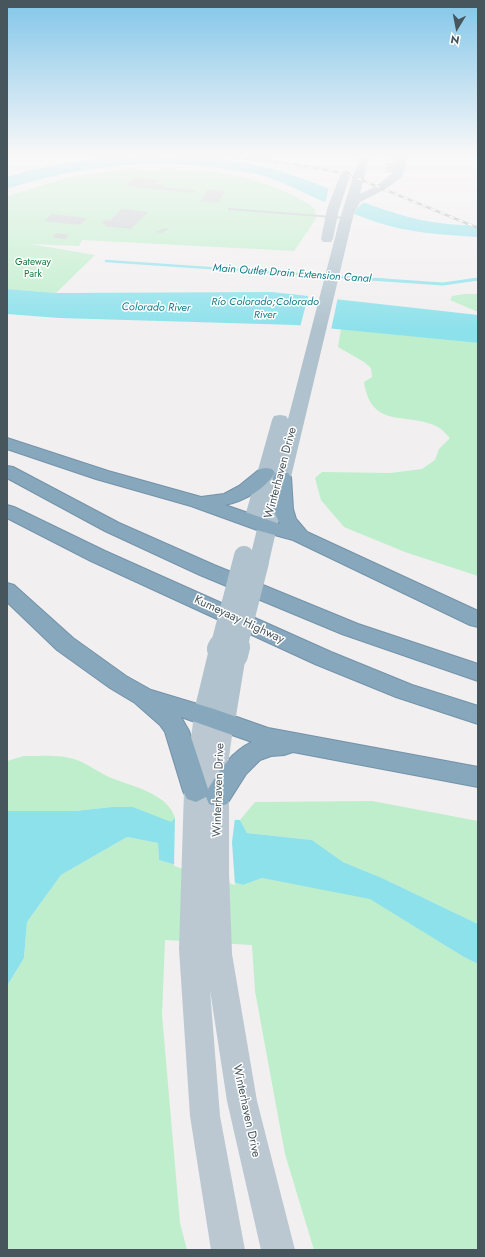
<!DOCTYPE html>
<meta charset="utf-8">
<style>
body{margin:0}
#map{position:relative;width:485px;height:1257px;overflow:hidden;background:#f1efef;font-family:Jost,sans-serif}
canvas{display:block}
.frame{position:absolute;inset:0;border:8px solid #47555c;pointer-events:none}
.north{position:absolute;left:437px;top:8px;width:40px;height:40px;-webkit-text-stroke:3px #fff;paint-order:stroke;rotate:190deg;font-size:11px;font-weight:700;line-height:16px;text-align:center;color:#47555c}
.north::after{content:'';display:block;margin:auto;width:14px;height:18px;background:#47555c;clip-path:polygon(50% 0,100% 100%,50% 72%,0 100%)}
</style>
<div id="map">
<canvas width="485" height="1257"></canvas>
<div class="frame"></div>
<div class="north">N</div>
</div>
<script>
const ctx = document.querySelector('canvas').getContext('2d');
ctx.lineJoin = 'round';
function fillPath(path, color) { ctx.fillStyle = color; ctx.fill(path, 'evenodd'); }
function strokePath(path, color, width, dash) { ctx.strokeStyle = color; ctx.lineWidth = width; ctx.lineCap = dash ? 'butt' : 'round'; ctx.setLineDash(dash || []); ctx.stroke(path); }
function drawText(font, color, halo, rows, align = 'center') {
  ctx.font = font + ' Jost,sans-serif'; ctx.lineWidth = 3; ctx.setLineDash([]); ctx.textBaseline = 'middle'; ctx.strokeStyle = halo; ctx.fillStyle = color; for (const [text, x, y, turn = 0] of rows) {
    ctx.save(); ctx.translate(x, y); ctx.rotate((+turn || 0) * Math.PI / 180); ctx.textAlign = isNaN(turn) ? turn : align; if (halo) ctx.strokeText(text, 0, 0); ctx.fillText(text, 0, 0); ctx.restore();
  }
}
const green = new Path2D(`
 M127 169C182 168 240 169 290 194 299 199 309 202 315 210L316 219 294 251 82 240 79 246 30 244 95 255 56 293 7 289V196L73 176Z
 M464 294H478V312L450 300 452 296Z
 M341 329 478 343V576L405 552 344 527 321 500 315 478 322 472 390 473 422 469 435 460 439 449 450 438C446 434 441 428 436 426 405 412 371 429 364 382L372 377 371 368 364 362 338 347Z
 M24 756C41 756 60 754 77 760 88 764 98 772 109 777 130 786 168 793 175 818L171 823 133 807H112L75 811H7V761Z
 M372 801 478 821V924L382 878 343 862 312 840 247 833 240 820 255 802Z
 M127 837 158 843 159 860 243 885 262 878 370 898 464 957 478 964V1250H314L285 1154 255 991 252 945 165 940 162 1015 180 1223 187 1250H7V986L24 958 27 922 61 875Z`);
const water = new Path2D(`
 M150 156C192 157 236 158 277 170 346 191 403 228 478 225V237C444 235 409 233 376 222 354 214 330 205 309 195 294 188 280 181 264 176 246 171 226 169 207 167 138 159 73 168 7 189V177C54 162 101 157 150 156Z
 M7 289 56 293 272 292 478 315V343L296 325 59 318 7 314Z
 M112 807H133L171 822 175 818 240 820 247 833 312 840 343 862 382 878 478 924V964L464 957 370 899 262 878 243 885 159 860 158 843 127 837 61 875 27 922 24 958 7 986V811H75Z`);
const pier = new Path2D(`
 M329 187 366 201 358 207 353 215 325 204Z
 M309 293 338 297 331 330 300 327Z
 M175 816 235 818 232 842 235 885 174 866Z`);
const streamFar1 = new Path2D(`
 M106 261 385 280
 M471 280 478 279`);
const stream = new Path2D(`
 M370 279 443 284 478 279`);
const building = new Path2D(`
 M386 163H396L394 173 385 172Z
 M135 178 159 180 154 184 164 185 163 187 196 190 194 193 125 186Z
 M207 190 225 191 219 202 201 201Z
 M122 209 148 212 131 229 104 226 106 224 101 223 105 220H110Z
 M52 214 87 218 80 225 44 221Z
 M165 228 169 229 161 233 155 232Z
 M56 233 69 235 65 239 52 237Z`);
const lane = new Path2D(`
 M228 208 346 217 348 218 346 219 229 210H228Z`);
const secondary = new Path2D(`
 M205 707 213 709 216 716 223 714 231 716 234 722 229 757V873L232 954 257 1101 295 1250H261L227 1101 210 990 220 1116 245 1250H211L190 1116 179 949 184 791 194 715 197 709Z`);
const primary = new Path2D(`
 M360 155H370L360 194 376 186 393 173 396 163 388 155H399L407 162 402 177 384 190 360 202 354 213 291 477 277 527 269 562 266 567 259 569 252 567 249 562 258 525 254 526 247 524 244 520 272 420 274 416 280 415 286 416 288 419 339 222Z
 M346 170 351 173 339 209 333 239 331 242H323L321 239 327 209 341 173Z
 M220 641 228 643 231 648 235 647 243 649 246 655 235 722 232 729 223 731 214 729 211 722 205 724 196 721 193 715 209 649 212 643Z`);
const highway = new Path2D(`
 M7 438 108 471 201 497 224 494 239 486 260 469 266 468 272 469 275 473C264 490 244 501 225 505L280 524 273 509V477L276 473 282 472 288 473 291 477 293 509 296 519 307 532 478 611V627L470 625 293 540 260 531 191 506 96 479 7 449Z
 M7 466 13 467 119 523 214 565 358 624 478 664V681L342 634 200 575 105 531 7 478Z
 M7 505 14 507 105 551 331 652 412 685 478 706V724L396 697 315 664 91 561 7 518Z
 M7 583 14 585 73 638 126 676 151 690 214 709 268 728 478 767V787L293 752 284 755 271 756 260 760 246 774 227 804 218 807 209 804 206 797 196 802 187 799 183 791 165 732 160 725 135 703 110 688 57 650 7 602ZM181 717 252 742C231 752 220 770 208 789L189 731Z`);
const rail = new Path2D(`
 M21 155H90
 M209 155 287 163 333 171 359 179 478 228`);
const primaryBridgeFar1 = new Path2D(`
 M220 648 244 556
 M237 648 259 562`);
const primaryBridge = new Path2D(`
 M220 649 221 647
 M235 655 237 647`);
const farParknames = [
 ["Gateway",33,263],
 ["Park",33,275]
];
const farWaternames = [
 ["Main Outlet Drain Extension Canal",292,274,4],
 ["Río Colorado;Colorado",265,302],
 ["River",265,315],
 ["Colorado River",156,308,1]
];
const streetNames = [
 ["Winterhaven Drive",281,473,-75],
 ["Kumeyaay Highway",239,620,25],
 ["Winterhaven Drive",219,790,-88],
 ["Winterhaven Drive",246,1111,78]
];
fillPath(green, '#beeecb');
fillPath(water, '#8ce1eb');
fillPath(pier, '#f1efef');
strokePath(streamFar1, '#8ce1eb', 2.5);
strokePath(stream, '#8ce1eb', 3);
fillPath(building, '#c9cdd2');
strokePath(highway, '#7392a9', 2);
fillPath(lane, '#bbc5cc');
fillPath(secondary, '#bbc8d1');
fillPath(primary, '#afc2cd');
fillPath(highway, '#87a7bd');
strokePath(rail, '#b1b5b9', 2.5);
strokePath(rail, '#fff', 1.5, [5]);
strokePath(primaryBridgeFar1, '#afc2cd', 20);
strokePath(primaryBridge, '#afc2cd', 26);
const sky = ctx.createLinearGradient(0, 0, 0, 331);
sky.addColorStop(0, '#83c6e9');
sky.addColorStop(0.47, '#f9f8f8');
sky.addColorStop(1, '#f9f8f800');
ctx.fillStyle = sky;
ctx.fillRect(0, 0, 485, 331);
drawText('10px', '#187d40', '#fff', farParknames);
drawText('italic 11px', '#0f7e8a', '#fff', farWaternames);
drawText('12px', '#47555c', '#fff', streetNames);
</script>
